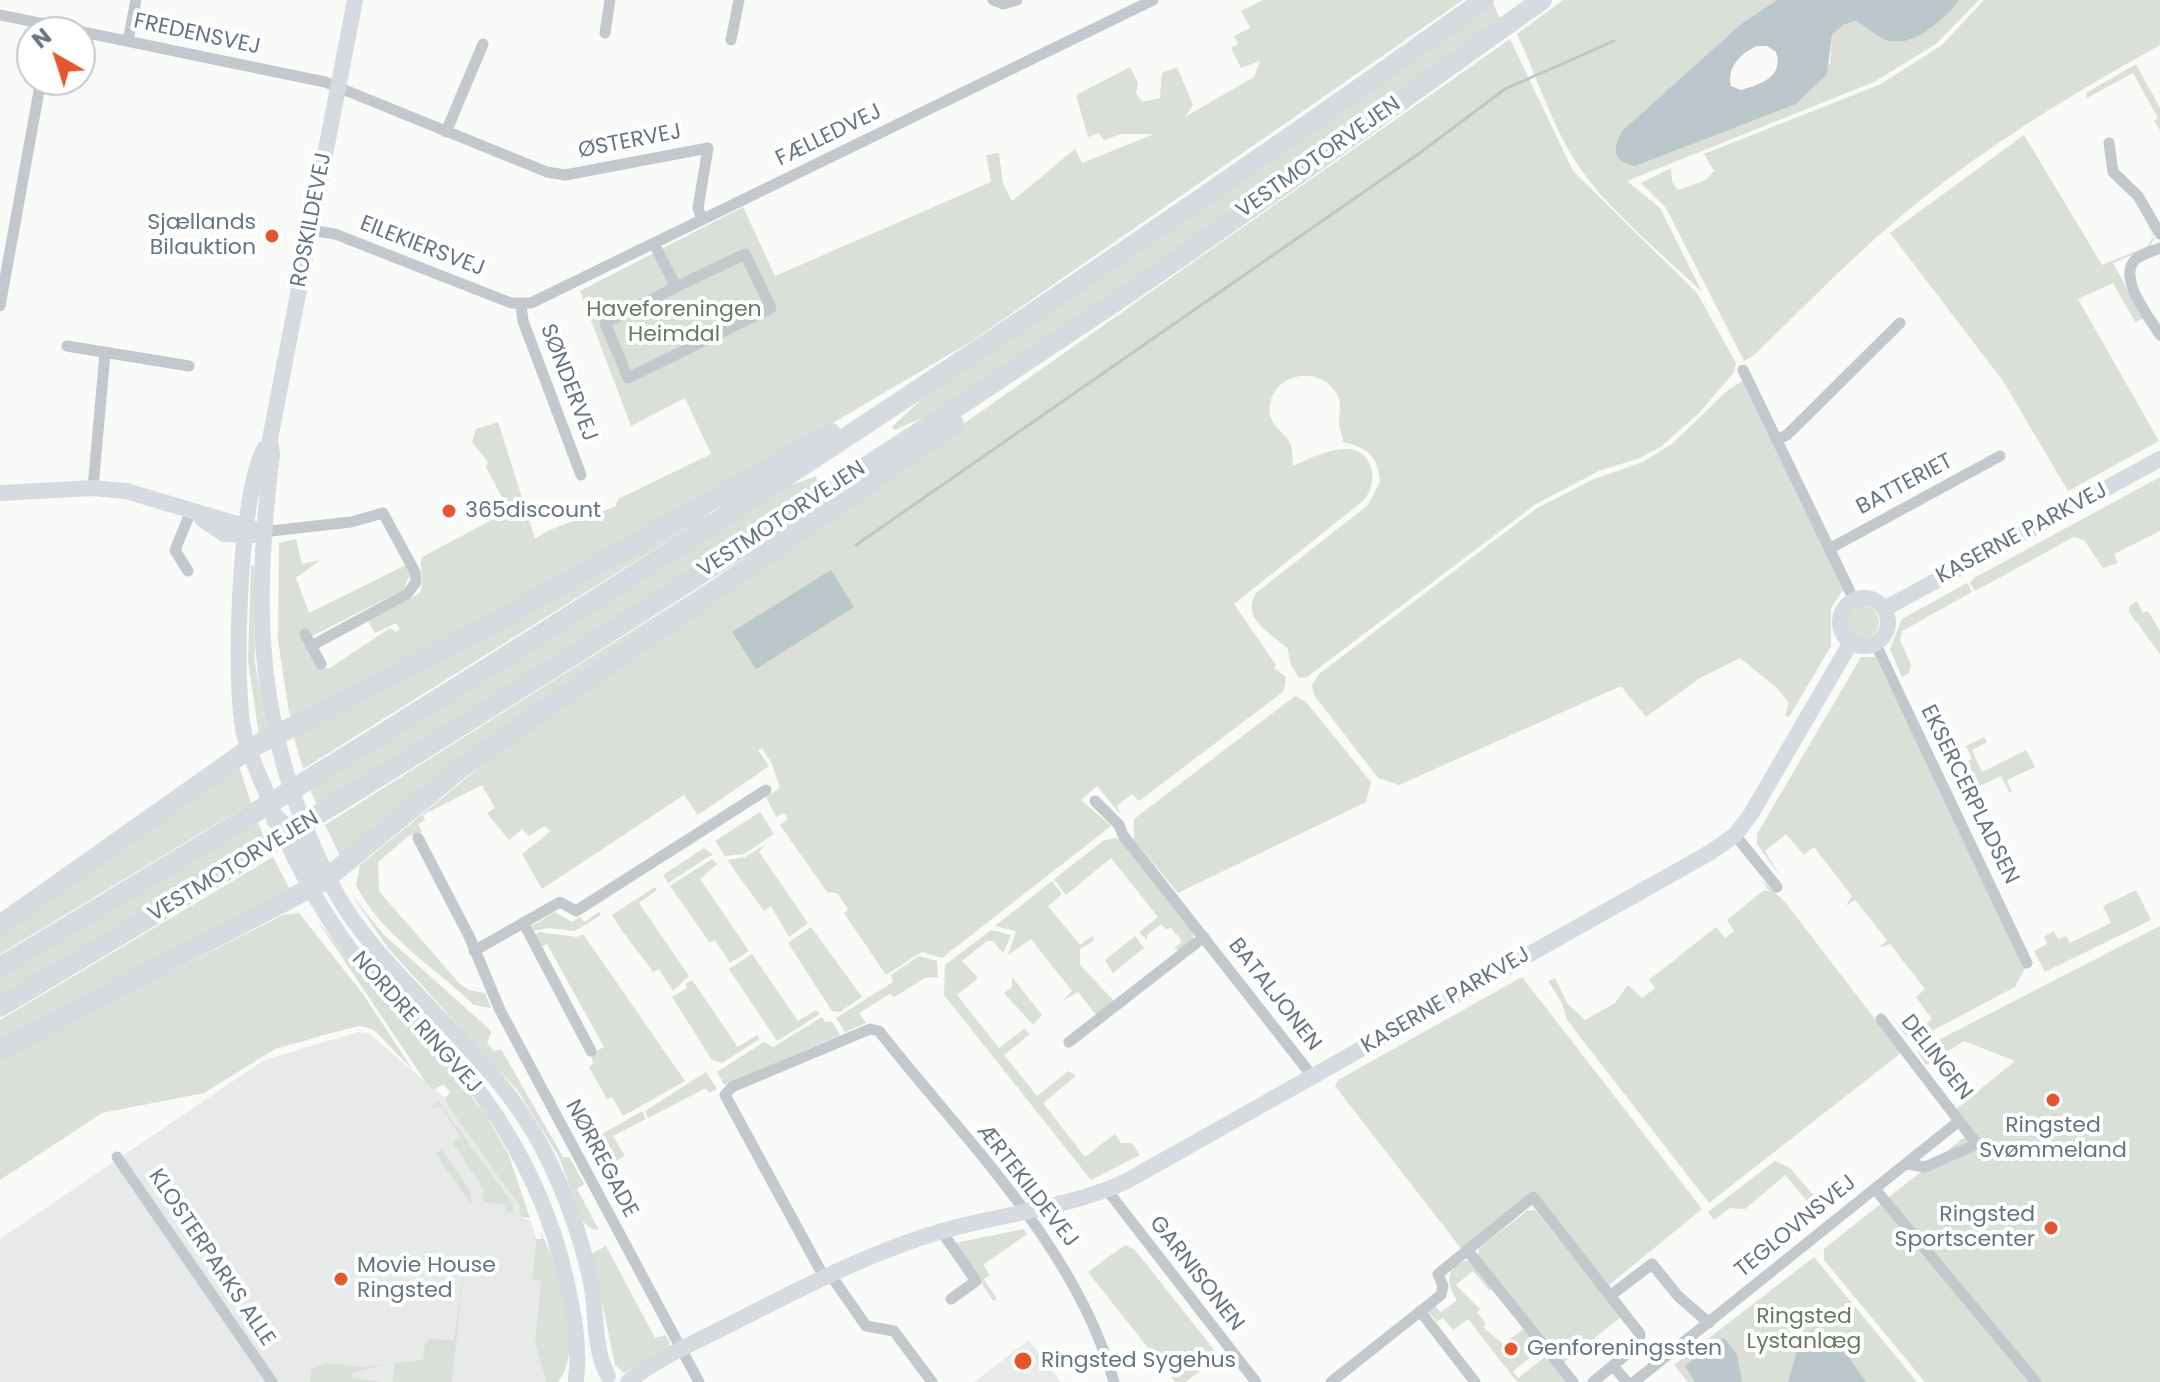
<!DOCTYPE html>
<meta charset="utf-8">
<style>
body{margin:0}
#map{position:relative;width:2160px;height:1382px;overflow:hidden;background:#fafaf8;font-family:Poppins,sans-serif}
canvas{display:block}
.north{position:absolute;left:16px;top:16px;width:80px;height:80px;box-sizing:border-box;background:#fff;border:2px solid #c1c8cd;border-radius:50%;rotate:321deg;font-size:22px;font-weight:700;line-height:32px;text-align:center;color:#657683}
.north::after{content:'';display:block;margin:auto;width:28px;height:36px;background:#e4572e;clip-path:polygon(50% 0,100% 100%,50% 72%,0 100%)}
</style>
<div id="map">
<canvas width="2160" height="1382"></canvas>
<div class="north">N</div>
</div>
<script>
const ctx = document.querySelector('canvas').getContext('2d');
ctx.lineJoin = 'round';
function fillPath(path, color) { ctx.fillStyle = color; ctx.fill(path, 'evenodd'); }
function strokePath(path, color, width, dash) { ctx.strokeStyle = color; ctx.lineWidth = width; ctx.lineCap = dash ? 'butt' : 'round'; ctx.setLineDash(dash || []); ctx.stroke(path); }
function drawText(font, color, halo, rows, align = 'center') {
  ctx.font = font + ' Poppins,sans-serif'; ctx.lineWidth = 8; ctx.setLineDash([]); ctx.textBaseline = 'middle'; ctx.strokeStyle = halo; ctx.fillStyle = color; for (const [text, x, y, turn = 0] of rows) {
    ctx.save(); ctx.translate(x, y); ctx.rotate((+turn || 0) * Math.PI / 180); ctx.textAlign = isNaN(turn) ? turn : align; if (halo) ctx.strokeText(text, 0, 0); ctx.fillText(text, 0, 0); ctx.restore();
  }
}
const built = new Path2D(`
 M358 1032 368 1033 445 1098 519 1205 520 1217 531 1221 536 1239 532 1280H541L535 1343 546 1382H0V1239L264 1060Z
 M1029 1340 1061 1382H974Z`);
const green = new Path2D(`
 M1263 0H1463L972 341 617 550 292 717 289 713 278 640 279 543 296 539 302 564 320 560 296 578 309 613 406 565 410 575 403 590 312 636 319 668H330L390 628 396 632 400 629 396 623 375 633 368 621 420 593C426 580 418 570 422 557L507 512V507L486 467 488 462 472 442 476 429 498 422 535 539C555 524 591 517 616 506L618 499 711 454 685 398 631 426 580 291 743 207 775 276 991 182 986 155 999 153 1003 184 1012 201 1075 149 1082 163 1154 134H1121L1104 140 1099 133 1088 137 1076 95 1130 67 1138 83 1136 93 1142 102 1160 98 1162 73 1177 67 1193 105 1185 117 1254 77 1260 61 1241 68 1231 48 1238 44 1234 36 1250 28 1241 11Z
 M1563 0H1777L1741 24 1623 130 1830 64 1832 35 1843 25 1855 21C1867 26 1876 38 1889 41 1915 47 1944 17 1960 0H1979L1936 44 1874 82 1627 181 1660 208 1702 292C1663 254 1611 213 1580 168 1553 129 1537 77 1517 34Z
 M1984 0H2160V45C2064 98 1969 157 1886 229 1840 269 1797 314 1753 356L1744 361 1666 208 1641 183 1671 168 1672 182 1678 190 1706 180 1714 171 1704 154 1881 84 1942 45Z
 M1493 3 1501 21 1185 243 938 411 895 430 892 427 928 393Z
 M1510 39 1573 171 1697 293 1736 363 1734 372 1700 412 1662 446 1640 458 1599 471 1536 504 1307 677 1299 678 1290 663 1288 649C1273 634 1240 620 1256 593L1368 505 1380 482C1379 458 1367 447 1343 442 1343 435 1340 431 1339 425 1338 413 1343 405 1337 394 1321 366 1276 371 1270 404 1267 423 1279 427 1289 441 1293 448 1292 458 1293 466 1310 458 1328 449 1347 449 1375 450 1379 484 1363 501L1234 604 1276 665 1274 668 1286 677 1284 691 1139 801 1132 794 1117 806 1121 815 1097 786 1081 800 1111 826 942 958 922 952 886 975 844 913 848 909 837 893 827 892 780 825 788 819 784 813 776 817 766 797 780 788 772 764 762 748 758 750 769 766 698 815 684 795 542 889 522 854 551 831 544 826 529 836 522 829 509 840 487 813 495 808 482 785 423 815 425 820 418 824 422 832 407 837 378 862 379 891 459 983 469 990 485 993 491 1008 474 1005C434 967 381 935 356 885L360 865 502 749Z
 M2136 64 2160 108V130L2154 121 2158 118 2133 73 2087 98 2086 93Z
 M2024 135 2102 265 2148 246 2153 237 2144 216 2154 238 2150 247 2113 263 2143 318 2135 322 2113 283 2078 299 2159 441 2068 491 2003 381 1890 233Z
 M1742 381 1843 590 1831 608V646L1789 717 1785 716 1789 703 1778 689 1740 658 1700 678 1646 717 1621 686 1399 785 1378 778 1314 695 1312 685 1319 674 1537 508 1594 479 1643 462 1673 443 1727 391Z
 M816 476 818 485 799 502 318 808 310 789 789 486Z
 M2160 477V531L2114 554 2118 563 2103 568 2084 540 2074 537 1975 591 1970 583 1974 578Z
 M708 511 711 514 303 769 293 734Z
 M741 562 341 858 325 825Z
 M251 565 254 567 255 663 267 732 259 736 248 660Z
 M1967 583 1972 592 1902 631 1900 640 1911 665 1909 673 1902 677 1890 649 1902 619Z
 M2137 601 2143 613 2148 611 2160 631V654L2129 612V606Z
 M1847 622a16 16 0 1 1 32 0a16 16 0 1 1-32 0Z
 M1861 657H1875L2025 968 2015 987 1911 1042 1892 1018 1910 1036 1932 1019 1916 997 1925 989 1890 944 1879 948 1887 940 1855 900 1846 906 1852 896 1814 847 1804 855 1786 834 1765 851 1780 876 1757 844V834Z
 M1295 696 1306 702 1371 782 1366 802 1178 893 1134 840V819Z
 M1984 737 1987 742 1972 750 1982 772 2026 750 2035 767 2007 780 2012 792 2010 793 2001 776 1961 795 1964 805 1951 778 1969 769 1966 762 1972 759 1966 746Z
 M238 763 251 803 0 954V934Z
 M760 812 774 834 744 854 725 856 715 841Z
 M257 820 265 839 0 998V976Z
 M1114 838 1120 839 1193 932V940L1180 950 1174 949 1182 941 1171 928 1166 929 1161 924 1147 935V940L1139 932 1158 917 1111 858 1066 895 1054 879 1103 841Z
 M766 844 759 852 808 923 789 937 771 906 764 911 727 860 745 857Z
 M704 848 713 854 668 883 663 875Z
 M273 857 293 895 0 1044V1020Z
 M712 859 717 864 700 879 749 951 730 963 715 940 710 943 670 886Z
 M1760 879 1785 902 1901 1053 1709 1203 1567 1020 1562 1003 1548 981 1555 978 1567 1003 1585 1020 1615 1003 1628 985 1642 998 1655 988 1649 980 1716 927 1725 938 1734 931 1727 920 1764 890 1770 892Z
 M1052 881 1062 894 1048 906 1080 945 1092 936 1095 940 1080 949V965L1114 1001 1096 1015 1078 992 1062 1001 1072 991 1031 939 1008 955 1016 931 995 926Z
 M655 887 657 890 639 903 689 976 673 991 659 969 653 972C639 952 625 937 612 915Z
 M2136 890 2151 920 2045 972 2034 951 2047 944 2044 937 2054 931 2058 939 2066 936 2070 943 2111 923 2103 906Z
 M351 894 383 934 489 1029 491 1033 487 1043 494 1051 501 1049 563 1157 570 1158 584 1184 577 1189 599 1230 592 1229 582 1221 559 1157 518 1091 388 948Z
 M555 912 572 922 580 917 584 922 599 912 601 915 575 931 549 928 534 931 532 926Z
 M299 913 363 994 413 1070 374 1030 360 1026 346 1029 275 1049 204 1093 102 1113 0 1180V1059L283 915Z
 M315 917 353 966 450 1069 485 1114 508 1153 530 1218 520 1217 519 1205 449 1107 445 1098 450 1092 443 1084 434 1090 427 1084Z
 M2160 926V1382H1925L1824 1260V1249L1972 1131 1956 1109 2015 1061 1964 1041 1926 1065 1917 1051Z
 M811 927 862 997 840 1012 832 1011 788 943Z
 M991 930 1011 935 1003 953 993 941H987L962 961 978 978 957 995 999 1048 1024 1029 1030 1034 1004 1055 1037 1096 1068 1071 1076 1076 1043 1103 1085 1157 1115 1134 1121 1143H1132L1140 1155 1091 1180 944 995 945 965Z
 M539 932 577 937 583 934 685 1081 623 1116 612 1097 607 1099 589 1067 593 1063 591 1054 604 1047 547 944 538 948 535 935Z
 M1135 936 1144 948 1113 973 1105 960Z
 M752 954 798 1021 816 1010 820 1014 777 1041 729 969Z
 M919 956 937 961 938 977 925 978 894 997 890 994 859 1013 866 1023 845 1032 836 1018 893 982 891 975Z
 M1012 977 1042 1015 1033 1025 1004 993 1012 987Z
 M1522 977 1702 1209 1609 1285 1536 1193 1463 1251 1335 1086 1338 1080Z
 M692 980 738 1047 757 1035 760 1039 722 1063 712 1060 672 997 687 988 685 984Z
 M822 1017 825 1022H832L840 1035 724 1085 717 1072 764 1042 773 1047Z
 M706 1072 717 1089 709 1093 706 1088 648 1118 645 1111Z
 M438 1101 513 1204V1213L506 1211 505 1204 483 1202V1188L453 1143 461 1137 440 1106 430 1109Z
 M642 1111 646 1119 613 1136 625 1156 602 1168 597 1160 603 1156 595 1142 604 1138 597 1137Z
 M442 1150 471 1192V1205L436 1154Z
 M1775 1161 1790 1168 1827 1211 1820 1216 1785 1175 1745 1209 1730 1208 1714 1220 1708 1212Z
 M1535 1210 1621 1317 1563 1363 1478 1256 1479 1248 1527 1211Z
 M1023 1229 1027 1234 983 1265 990 1275 984 1279 997 1299 993 1301 956 1243Z
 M540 1231C559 1266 585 1351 558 1382H546L535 1343 541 1281 532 1280 536 1239H542Z
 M1125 1245 1135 1250 1219 1356 1186 1382H1175L1088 1272Z
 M606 1246 655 1338 665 1335 670 1342 667 1350 624 1373 615 1365 592 1253Z
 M1814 1257 1917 1382H1688L1674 1365Z
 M1470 1260 1492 1287 1490 1291 1473 1271 1456 1285 1480 1309 1477 1312 1486 1324 1483 1327 1503 1344 1525 1328 1541 1349 1513 1371 1518 1378 1545 1357 1568 1382H1517L1468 1319 1453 1330 1443 1318 1437 1322 1428 1311 1435 1306 1441 1312 1457 1300C1445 1283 1446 1264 1470 1260Z
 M464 1268 452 1382H393L394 1363 423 1360 425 1343 430 1339 454 1340Z
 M325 1363 364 1367 386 1364 352 1373V1378L382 1382H310L311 1370Z`);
const water = new Path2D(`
 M1777 0H1960C1944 18 1916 47 1889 41 1876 38 1867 26 1855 21L1843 25 1832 35 1827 74 1796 104 1635 166C1612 162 1612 148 1623 130L1741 24ZM1757 46H1767L1776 52C1784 77 1761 84 1741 90L1731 86C1726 68 1741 53 1757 46Z
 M831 570 854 607 756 669 732 632Z
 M1811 1331 1844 1351 1866 1382H1788L1801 1337Z
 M1724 1338 1737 1354 1742 1382H1695L1685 1366Z`);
const stream = new Path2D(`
 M856 545 1417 155 1505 89 1614 41`);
const street = new Path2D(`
 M993 0 1003 4 1017 0
 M0 15 325 82 547 172 565 175 708 148 698 208 702 220
 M605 33 610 0
 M731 40 739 0
 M128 41 136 0
 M446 132 483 44
 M2109 143 2113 172 2138 196 2160 234
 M309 230 335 234 511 303H531L1153 0
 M654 244 676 287 605 323 628 378 771 308 745 254 676 287
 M2160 248C2153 251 2142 254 2136 259 2116 277 2150 318 2160 335
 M521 305 523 321 581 475
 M0 306 41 80
 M67 346 189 366
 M1743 370 1854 600
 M1776 440 1787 435 1900 323
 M93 488 105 353
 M262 532 351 522 383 513 415 572 416 582 407 594 311 646
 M1829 549 2000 456
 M188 571 175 550 191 511
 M305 634 321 664
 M1875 643 2027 963
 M1095 801 1119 825 1123 835 1313 1077
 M1735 835 1777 887
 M418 838 469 936 500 1010 699 1382
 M524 924 591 1051
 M474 951 560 902 576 911 766 790
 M1881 1019 1959 1121
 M1069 1042 1204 937
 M117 1157 272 1382
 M1875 1189 2036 1382
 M1107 1190 1256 1382
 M942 1232 976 1281 951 1299
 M1468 1251 1573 1382
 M830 1274 866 1326 894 1331 932 1382
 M824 1277 725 1095 732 1087 870 1029 879 1031C965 1141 1075 1245 1114 1382
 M1611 1295 1652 1264 1678 1296 1709 1323
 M1420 1311 1475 1382
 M1613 1366 1627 1382
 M1331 1382 1441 1295 1443 1286 1438 1274 1533 1197 1640 1334 1639 1344 1593 1382
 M1634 1382 1959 1121 1977 1144 1925 1167 1908 1164`);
const secondary = new Path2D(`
 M355 0 270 439 272 454C255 590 254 705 308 834 322 867 337 900 360 929 419 1007 498 1061 544 1151 565 1192 581 1237 591 1282 597 1313 593 1348 608 1376
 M265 448C239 491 232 687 245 738 252 762 265 787 274 812
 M0 493 93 488 126 491 257 530
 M202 519 224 534 253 535
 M1840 622a24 24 0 1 1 48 0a24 24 0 1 1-48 0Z
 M1884 609 2160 459
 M283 833C308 889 339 940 379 986 413 1025 453 1056 483 1097 523 1152 553 1217 567 1284 574 1315 580 1348 576 1380
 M628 1382C657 1358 696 1342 729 1325 798 1290 867 1253 942 1231 1002 1214 1067 1208 1125 1182L1711 852 1735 835 1751 814 1851 642`);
const highway = new Path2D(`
 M276 819 293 836 322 882
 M0 925 249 749 472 635 831 433
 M0 967C507 664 1003 344 1484 0
 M0 1007C374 785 742 552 1103 310 1252 210 1396 103 1542 0
 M0 1050 322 882 465 765 954 424`);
const markers = [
 [272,236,8,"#e4572e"],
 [449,511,8,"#e4572e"],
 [2053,1100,8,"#e4572e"],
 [2051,1228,8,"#e4572e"],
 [341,1279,8,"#e4572e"],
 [1511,1349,8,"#e4572e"],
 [1023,1361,10,"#e4572e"]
];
const streetNames = [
 ["FREDENSVEJ",197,35,12],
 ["FÆLLEDVEJ",829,136,-26],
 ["ØSTERVEJ",630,142,-11],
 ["VESTMOTORVEJEN",1319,158,-35],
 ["ROSKILDEVEJ",312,220,-79],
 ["EILEKIERSVEJ",422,247,21],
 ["SØNDERVEJ",568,383,69],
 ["BATTERIET",1905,485,-28],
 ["VESTMOTORVEJEN",782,520,-33],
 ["KASERNE PARKVEJ",2022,534,-28],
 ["EKSERCERPLADSEN",1969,795,64],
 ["VESTMOTORVEJEN",234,867,-31],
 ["BATALJONEN",1274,995,52],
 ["KASERNE PARKVEJ",1446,1001,-30],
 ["NORDRE RINGVEJ",416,1023,48],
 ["DELINGEN",1936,1058,52],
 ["NØRREGADE",601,1159,62],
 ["ÆRTEKILDEVEJ",1027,1186,52],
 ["TEGLOVNSVEJ",1796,1227,-39],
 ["KLOSTERPARKS ALLE",211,1258,56],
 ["GARNISONEN",1196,1274,52]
];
const poiNames = [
 ["Sjællands",256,223,"right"],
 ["Bilauktion",256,248,"right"],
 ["365discount",465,511],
 ["Ringsted",2053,1126,"center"],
 ["Svømmeland",2053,1151,"center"],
 ["Ringsted",2035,1215,"right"],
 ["Sportscenter",2035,1240,"right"],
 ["Movie House",357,1266],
 ["Ringsted",357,1291],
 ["Genforeningssten",1527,1349],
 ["Ringsted Sygehus",1041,1361]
];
const parkNames = [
 ["Haveforeningen",674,310],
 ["Heimdal",674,335],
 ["Ringsted",1804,1317],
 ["Lystanlæg",1804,1342]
];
fillPath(built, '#e8e9e9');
fillPath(green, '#dadfd7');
fillPath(water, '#bbc7cb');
strokePath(stream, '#bbc7cb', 3);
strokePath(street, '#c3c8cc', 11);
strokePath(secondary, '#d6dbdf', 16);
strokePath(highway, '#d6dbdf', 20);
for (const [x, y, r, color] of markers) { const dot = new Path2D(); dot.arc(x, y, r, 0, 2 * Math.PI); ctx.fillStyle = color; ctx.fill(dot); strokePath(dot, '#fff', 3); }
drawText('22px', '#657683', '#fff', streetNames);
drawText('22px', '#657683', '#fff', poiNames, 'left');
drawText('22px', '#687a64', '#fff', parkNames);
</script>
